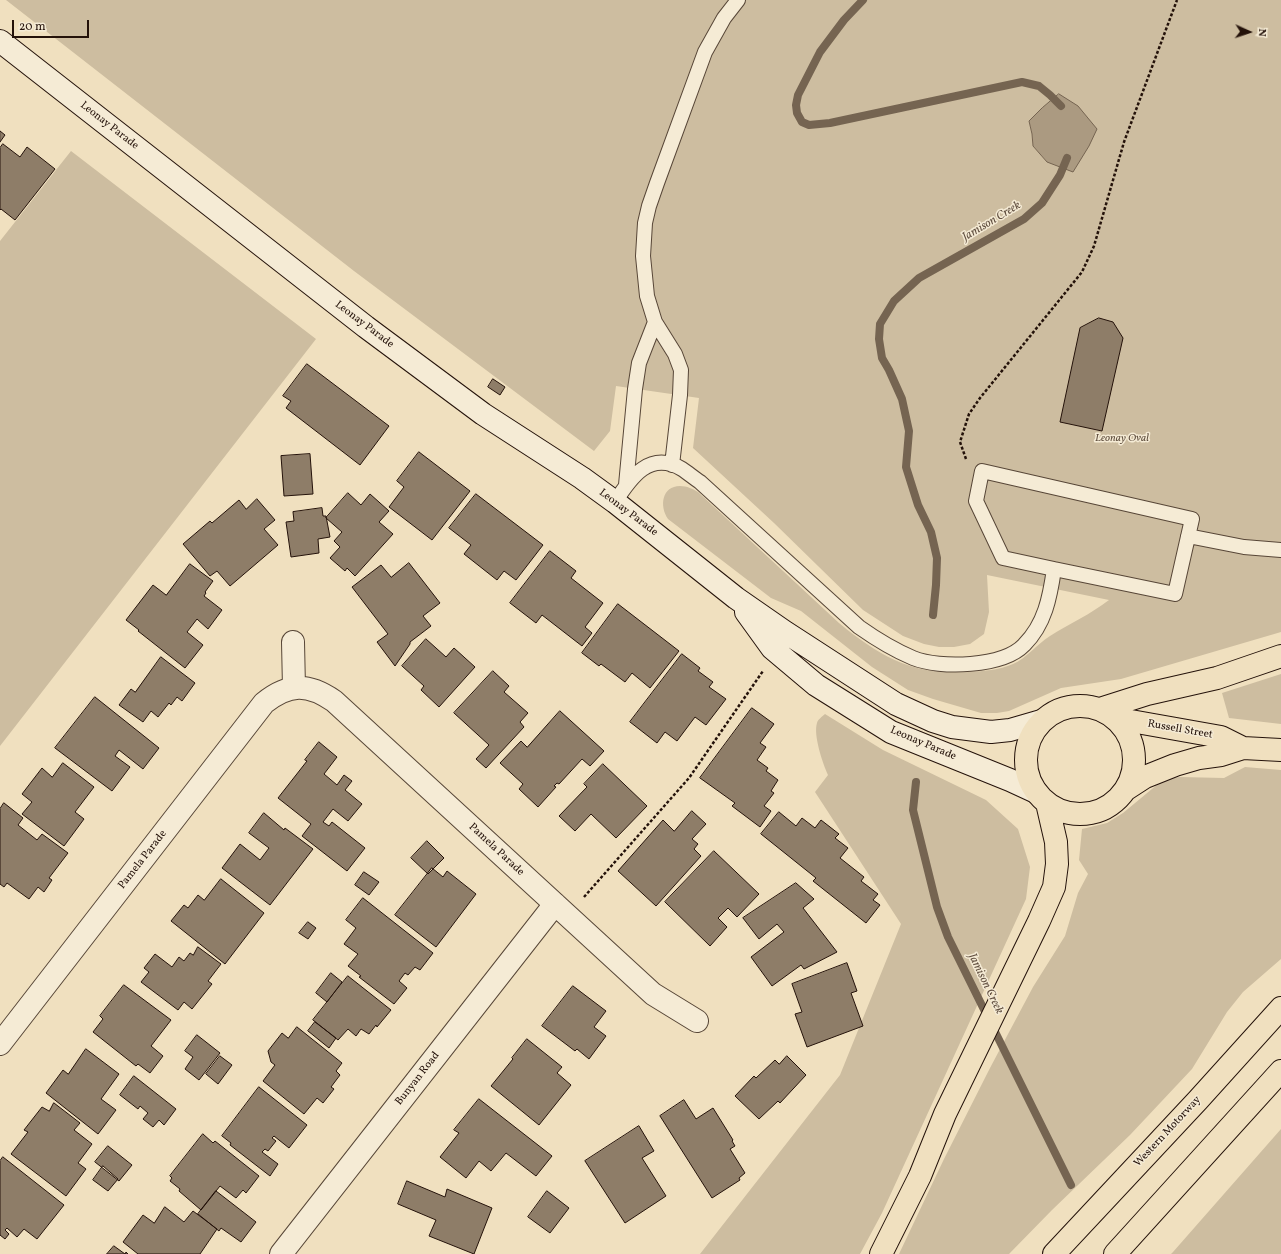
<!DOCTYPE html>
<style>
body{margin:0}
#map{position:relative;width:1281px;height:1254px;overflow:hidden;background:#f0e0bf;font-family:Vollkorn,serif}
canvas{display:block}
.north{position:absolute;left:1229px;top:12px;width:40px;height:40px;-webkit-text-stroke:3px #f5ebd5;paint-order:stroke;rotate:93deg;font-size:11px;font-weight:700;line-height:16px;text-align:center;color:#24120a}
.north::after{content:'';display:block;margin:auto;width:14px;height:18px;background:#24120a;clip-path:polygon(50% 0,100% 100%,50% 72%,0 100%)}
.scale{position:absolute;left:12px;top:20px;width:77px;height:18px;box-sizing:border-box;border:2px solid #24120a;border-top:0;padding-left:5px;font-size:12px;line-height:14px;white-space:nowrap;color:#24120a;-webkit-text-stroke:3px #f5ebd5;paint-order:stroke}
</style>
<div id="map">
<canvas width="1281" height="1254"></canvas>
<div class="north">N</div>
<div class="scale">20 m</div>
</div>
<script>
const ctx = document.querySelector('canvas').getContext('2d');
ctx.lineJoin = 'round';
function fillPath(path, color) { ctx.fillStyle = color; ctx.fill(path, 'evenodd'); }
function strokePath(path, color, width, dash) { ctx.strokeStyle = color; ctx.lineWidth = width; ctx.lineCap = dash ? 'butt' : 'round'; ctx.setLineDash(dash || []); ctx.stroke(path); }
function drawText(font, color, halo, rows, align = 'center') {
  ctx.font = font + ' Vollkorn,serif'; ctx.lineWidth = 3; ctx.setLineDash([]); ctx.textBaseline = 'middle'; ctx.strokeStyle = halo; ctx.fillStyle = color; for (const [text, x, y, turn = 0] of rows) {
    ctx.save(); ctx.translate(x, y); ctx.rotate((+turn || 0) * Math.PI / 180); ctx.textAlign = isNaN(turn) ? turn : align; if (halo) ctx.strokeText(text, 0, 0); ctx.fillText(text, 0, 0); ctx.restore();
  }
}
const green = new Path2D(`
 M6 0H1281V632L1121 679 1061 688 1009 711 997 713H981L933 699 908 690 872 667 801 611 771 598 668 519C659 506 662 486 680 486 687 486 693 489 698 492L839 623C882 658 912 675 969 672 984 671 999 670 1013 664 1027 658 1037 644 1050 636 1069 624 1091 614 1109 600L987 575 989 612 984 634 970 644 954 647H939L924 644 903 636 863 610 774 523 693 448 699 398 616 386 610 431 594 451 354 271ZM1029 121 1047 162 1033 146 1032 134Z
 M71 151 316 339 0 746V241Z
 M1281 674V724L1229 718 1222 693Z
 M825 714 883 750 986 800 1018 829 1030 867 1026 899 882 1213 860 1254H700L840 1075 901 924 815 792 828 775C823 764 813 735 817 723 818 719 822 717 825 714Z
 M1245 767 1281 770V959L1243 992 1227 1012 1192 1069 1130 1135 1052 1210 1009 1254H899L944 1159 990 1068 1033 987 1065 936 1078 893 1088 874 1079 860 1082 829 1107 823 1123 813 1164 779 1180 777 1224 778Z
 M1281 1129V1254H1171L1173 1252Z`);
const water = new Path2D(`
 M1059 94 1078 106 1097 129 1089 146 1073 172 1047 162 1033 146 1032 134 1029 121 1042 108Z`);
const stream = new Path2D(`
 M863 0 844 20 820 52 798 95 796 105 797 113 802 122 809 125 830 123 1022 82 1039 86 1050 95 1061 106
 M933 615 936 585 937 558 931 532 918 505 906 467 909 431 902 399 889 370 882 358 879 339 880 324 894 301 919 278 1024 219 1042 203 1060 175 1067 158
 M916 782 913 810 937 907 948 937 1071 1185`);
const building = new Path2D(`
 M0 131 5 135 0 142Z
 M3 144 20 157 27 147 55 169 15 220 1 209 0 210V148Z
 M1099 318 1113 322 1123 338 1102 431 1060 422 1080 328Z
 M307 364 389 426 360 465 286 408 291 401 283 396Z
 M493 379 505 387 500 395 488 387Z
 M419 452 470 491 432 540 389 507 404 487 397 481Z
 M310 454 313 494 284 496 281 456Z
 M348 493 361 505 370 494 389 511 379 522 393 534 355 576 347 568 345 571 330 558 340 547 334 541 342 532 326 518Z
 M476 494 543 545 516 580 504 571 497 580 464 554 471 545 449 528Z
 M257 499 275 520 264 529 278 545 230 586 217 571 210 576 183 544 210 521 212 523 239 500 246 509Z
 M322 508 323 516H326L330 537 318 539 319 553 291 557 286 522 294 521 293 512Z
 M550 551 576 571 571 578 603 603 585 627 592 633 582 646 542 615 536 623 510 603Z
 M409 563 440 603 423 616 431 626 410 642V644L395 666 377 642 388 634 352 587 381 565 391 577Z
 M190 564 213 581 205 592 206 593 204 596 222 610 208 629 197 619 187 632 203 645 185 668 138 631 139 630 126 620 153 585 166 595Z
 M618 604 679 651 650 688 632 673 625 682 601 664 599 666 582 653Z
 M426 639 446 657 454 648 475 667 439 707 421 690 424 686 402 666Z
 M682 654 700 668 698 671 713 682 709 687 726 699 706 725 695 717 677 741 665 732 657 743 630 722Z
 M161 657 195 683 182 701 177 697 171 705 169 703 158 717 151 711 143 722 119 705 131 689 135 692Z
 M493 671 509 686 504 692 528 713 520 722 524 727 486 768 476 759 489 745 454 713Z
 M95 697 159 748 143 769 119 750 115 756 130 767 112 791 55 748Z
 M752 708 774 724 760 743 766 747 757 760 768 768 766 771 778 780 771 791 774 793 764 806 771 811 760 827 732 806 735 803 700 778Z
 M560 711 604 751 590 766 582 759 559 784 557 783 554 786 556 787 538 807 519 789 523 784 500 763 521 741 527 747Z
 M319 742 337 757 324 774 337 785 344 775 352 781 345 790 362 804 348 821 333 809 323 822 329 826 332 822 365 848 347 871 302 836 311 824 278 798 307 761 305 760Z
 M63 763 94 787 75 812 84 819 64 846 22 814 32 802 22 794 42 768 52 777Z
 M603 764 647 806 616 838 591 814 575 831 559 816 587 787 584 784Z
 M4 803 23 818 18 825 37 840 42 834 68 853 49 878 52 880 44 892 38 887 29 899 7 883 4 887 0 884V809Z
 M692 811 706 824 692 839 698 844 694 849 701 856 656 906 618 871 663 820 674 831Z
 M779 812 796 826 802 818 815 828 821 820 839 834 835 838 848 848 840 858 864 877 861 881 878 894 873 900 880 905 866 923 813 881 816 878 761 834Z
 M264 813 284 830 285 828 313 849 270 905 222 868 240 844 260 860 269 848 249 833Z
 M427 841 444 858 428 874 411 858Z
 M714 851 759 894 737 917 728 908 718 918 727 927 710 946 665 902Z
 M432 868 443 877 447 871 476 894 436 947 395 915Z
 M364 872 379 882 369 895 355 885Z
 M221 879 264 913 225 964 171 921 184 905 188 908 198 895 204 900Z
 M796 883 814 899 803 908 837 952 804 969 801 965 772 986 751 957 784 932 777 924 759 939 743 918Z
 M363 898 433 953 420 970 415 967 408 975 405 973 399 981 407 988 394 1004 359 977 361 976 348 966 358 954 344 944 356 928 346 920Z
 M308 922 316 928 308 939 299 933Z
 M198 947 221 964 208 981 212 984 192 1009 184 1002 178 1010 141 982 149 972 144 968 155 954 172 967 179 957 184 961 190 953 193 955Z
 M847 963 857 991 851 993 863 1026 807 1047 795 1014 802 1012 792 984Z
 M331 973 342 982 327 1002 316 993Z
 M348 976 391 1010 377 1027 376 1025 369 1034 361 1029 356 1036 348 1029 338 1040 313 1020Z
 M124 985 171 1020 151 1046 163 1056 150 1073 138 1064 136 1066 93 1032 103 1019 100 1016Z
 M573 986 606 1011 594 1027 606 1036 589 1059 577 1049 575 1051 542 1026Z
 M315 1022 336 1038 329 1048 308 1031Z
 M297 1027 342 1063 336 1071 340 1075 331 1087 334 1089 323 1103 317 1098 304 1114 263 1081 275 1065 271 1062 268 1051 282 1033 288 1038Z
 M197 1035 220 1053 199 1080 185 1069 193 1057 185 1051Z
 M527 1039 562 1067 557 1073 571 1085 539 1125 491 1086 513 1059 512 1058Z
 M86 1049 119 1074 101 1099 116 1110 98 1134 46 1093 63 1070 68 1074Z
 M220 1056 232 1065 218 1084 206 1074Z
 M787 1056 806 1075 780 1103 778 1101 759 1119 735 1096 754 1076 756 1078 775 1060 779 1064Z
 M134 1076 176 1109 164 1125 159 1120 153 1127 143 1119 148 1113 140 1106 138 1109 120 1095Z
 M259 1087 307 1125 289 1148 274 1136 272 1138 276 1141 268 1151 265 1149 262 1152 278 1164 270 1176 230 1145 231 1143 222 1136Z
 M479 1099 552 1156 536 1176 506 1153 491 1171 479 1161 466 1178 440 1157 459 1133 454 1130Z
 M684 1100 696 1119 713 1108 733 1140 732 1141 735 1146 730 1149 745 1173 739 1178 740 1180 712 1198 660 1116Z
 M54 1103 80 1123 74 1130 92 1144 78 1163 86 1169 66 1196 11 1154 28 1132 24 1130 42 1107 49 1111Z
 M639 1126 654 1151 642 1158 666 1196 625 1223 585 1161Z
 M203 1134 213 1143 215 1141 259 1176 246 1193 243 1190 236 1198 220 1186 201 1210 179 1191 180 1189 170 1181 172 1178 170 1176Z
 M108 1146 132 1165 119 1181 95 1162Z
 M3 1157 64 1205 37 1239 24 1229 17 1237 7 1228 5 1230 9 1234 5 1239 0 1235V1161Z
 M103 1166 118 1179 108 1191 93 1180Z
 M407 1181 445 1197 447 1189 492 1208 474 1254 429 1236 436 1220 398 1204Z
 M216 1191 256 1222 241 1242 221 1228 219 1231 198 1214Z
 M547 1191 569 1208 550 1233 528 1217Z
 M165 1207 184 1222 193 1211 217 1229 200 1254H138L123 1242 143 1215 154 1223Z
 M114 1246 125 1254 126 1252 128 1254H107Z`);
const path = new Path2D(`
 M966 459 960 442 969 414 980 398 1082 272 1094 246 1124 142 1177 0
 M584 897 689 778 763 671`);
const lane = new Path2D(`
 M672 465 680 395 681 370 675 354 655 322 647 296 643 256 645 223 649 206 657 183 705 52 724 18 738 0
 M626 485 635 389 639 363 655 322
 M615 502C631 477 650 450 682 469 688 473 694 478 700 482L859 627C876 639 894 650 913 658 940 669 1003 667 1024 645 1045 624 1050 597 1054 569L1003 558 976 501 982 471 1192 519 1175 594 1054 569
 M1188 536 1244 547 1281 550`);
const street = new Path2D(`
 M293 642 294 688
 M0 1044 264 703C289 683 308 683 334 701L653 994 697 1021
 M281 1254 555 904`);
const secondary = new Path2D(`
 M0 41 366 327 483 414 582 478 615 502 736 598 785 632 896 704 933 721 952 727 991 732 1010 730 1041 721
 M746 612 772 648 816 685 891 732 1010 780 1036 792`);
const highway = new Path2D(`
 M1026 760a54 54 0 1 1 108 0a54 54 0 1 1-108 0Z
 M1100 709 1147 694 1217 678 1281 656
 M1114 718 1221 737 1243 748
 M1125 790 1145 777 1175 765 1199 758 1221 755 1243 748 1281 750
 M881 1254 920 1176 945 1114 1039 921 1054 887 1057 864 1056 842 1047 803
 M1054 1254 1198 1100 1281 1008
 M1115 1254 1281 1071`);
const streetNames = [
 ["Leonay Parade",109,126,38],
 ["Leonay Parade",364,325,37],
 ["Leonay Parade",628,513,37],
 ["Russell Street",1180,730,10],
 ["Leonay Parade",923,744,23],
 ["Pamela Parade",496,850,43],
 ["Pamela Parade",143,860,-52],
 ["Bunyan Road",418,1079,-52],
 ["Western Motorway",1168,1132,-47]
];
const parkNames = [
 ["Leonay Oval",1122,439]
];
const waterNames = [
 ["Jamison Creek",992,222,-31],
 ["Jamison Creek",985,984,64]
];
fillPath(green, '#cdbda0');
fillPath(water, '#ab9a81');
strokePath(water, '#756451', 1);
strokePath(stream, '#756451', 8);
fillPath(building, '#8e7d68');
strokePath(building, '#24120a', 1);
strokePath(lane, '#574637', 16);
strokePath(street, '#574637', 24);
strokePath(secondary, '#24120a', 24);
strokePath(highway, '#24120a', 24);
strokePath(path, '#24120a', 2.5, [3, 2]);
strokePath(lane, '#f5ebd5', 14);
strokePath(street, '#f5ebd5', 22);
strokePath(secondary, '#f5ebd5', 22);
strokePath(highway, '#f0e0bf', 22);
drawText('11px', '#24120a', '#f5ebd5', streetNames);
drawText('italic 11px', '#5f4e3e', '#f5ebd5', parkNames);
drawText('italic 12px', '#614f40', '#f5ebd5', waterNames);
</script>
